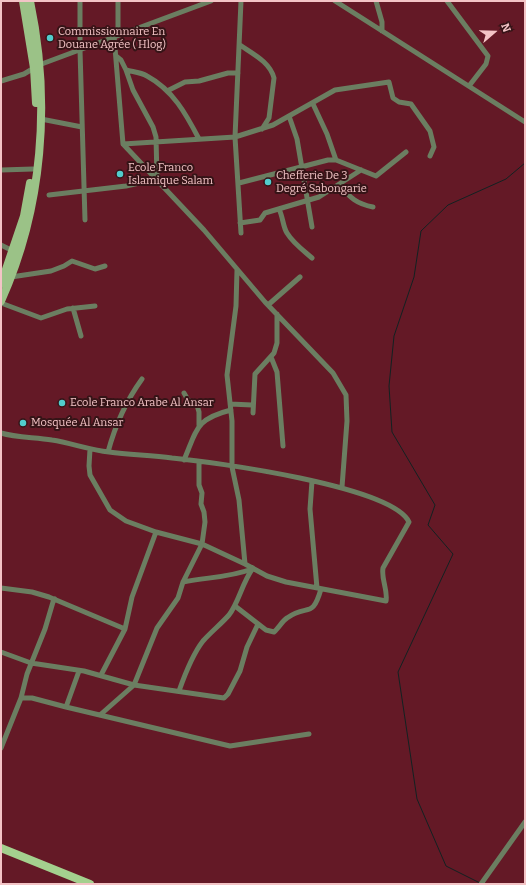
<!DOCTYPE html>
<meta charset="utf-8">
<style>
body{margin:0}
#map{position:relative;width:526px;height:885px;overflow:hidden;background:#641926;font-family:Bitter,serif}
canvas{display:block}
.frame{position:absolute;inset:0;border:2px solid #f3c4c6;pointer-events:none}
.north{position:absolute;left:474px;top:12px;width:40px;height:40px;-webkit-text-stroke:3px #351417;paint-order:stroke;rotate:70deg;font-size:11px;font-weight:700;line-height:16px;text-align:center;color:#f3c4c6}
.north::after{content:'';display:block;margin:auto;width:14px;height:18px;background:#f3c4c6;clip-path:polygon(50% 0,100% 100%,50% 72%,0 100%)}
</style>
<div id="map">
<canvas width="526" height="885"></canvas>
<div class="frame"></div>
<div class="north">N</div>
</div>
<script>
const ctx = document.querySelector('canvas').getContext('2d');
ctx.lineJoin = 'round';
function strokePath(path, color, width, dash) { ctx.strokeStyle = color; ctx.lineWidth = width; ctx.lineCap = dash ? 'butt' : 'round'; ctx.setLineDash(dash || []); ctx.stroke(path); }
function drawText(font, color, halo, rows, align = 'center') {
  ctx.font = font + ' Bitter,serif'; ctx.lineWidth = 4; ctx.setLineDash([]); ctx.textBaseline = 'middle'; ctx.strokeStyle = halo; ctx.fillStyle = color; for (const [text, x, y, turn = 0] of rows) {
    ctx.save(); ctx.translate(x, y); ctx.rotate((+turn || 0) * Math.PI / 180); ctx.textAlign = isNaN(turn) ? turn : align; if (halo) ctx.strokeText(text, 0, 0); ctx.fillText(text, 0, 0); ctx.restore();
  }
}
const stream = new Path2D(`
 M480 883 446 866 417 799 398 672 453 554 428 525 435 505 392 432 389 386 394 336 414 277 421 231 448 205 506 179 525 163`);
const minor = new Path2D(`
 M80 1V50L85 220
 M241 1 235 137 241 233
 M335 1 525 122
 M376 1 382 22V31
 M447 1 488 56 486 64 469 86
 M118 35V1
 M114 36 123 144 204 230 265 302 333 373 346 395 347 421 342 487
 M240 45C253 54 270 62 274 78L269 118 262 129
 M116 56 121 60 126 70C133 72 140 72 147 76 173 90 186 114 199 139
 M39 65 211 1
 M1 81 24 74 34 68
 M167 91 185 82 199 81 228 73H238
 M313 104 327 134 336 160
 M289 116 297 139 312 227
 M41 119 82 127
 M123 144 235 137 273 125 335 90 389 82 393 98 399 102 411 104 430 131 434 147 430 156
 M1 170 33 169
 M239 183 328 160H336L376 176 406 152
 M340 185C350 198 357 204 373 207
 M49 195 126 186 157 179 156 137 153 127 133 90 126 70
 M279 209C283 217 283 227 287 233 293 243 304 251 312 258
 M240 223 260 220 265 213 319 197 361 170
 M1 245 13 251
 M11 277 51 271 64 266 72 261 95 269 105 266
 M1 303 41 318 67 309 95 306
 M268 305 300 277
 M73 308 81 336
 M271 357 277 372 283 446
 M184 393 188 400 197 405 199 412V425
 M230 404 252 405
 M253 413 255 374 274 353 277 343V314
 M1 433C17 438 36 437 52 440 71 443 90 450 109 452 130 455 151 455 172 458 214 462 392 486 409 522L383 568C381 579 388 590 386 601L286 582 267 576 245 564 239 500 232 467V421L227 375 236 306 237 270
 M90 449 89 466 90 475 110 510 126 521 156 532 202 544 245 564
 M108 452C115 426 126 401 142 379
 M184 460C197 430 195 419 231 410
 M312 481 310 509 317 588
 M183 582C207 577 228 578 252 569
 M1 588 32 592 49 597 125 629
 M235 606 266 630 274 632C279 628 282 621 287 618 308 603 312 620 321 589
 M1 652 31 663 84 671 134 685 224 698 228 694 240 671 247 647 258 624
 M101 675 125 629 132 597 156 532
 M179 691C185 674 192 655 203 641 211 632 221 624 229 615 239 602 242 583 253 568
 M21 698H32L66 707 79 671
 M66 707 230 746 309 734
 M100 715 134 685 157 628 178 598 183 582 202 544 205 522 204 512 201 504 202 493 199 485V462
 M1 748 21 698 27 674 45 629 53 602 55 599
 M481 884 525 822`);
const primary = new Path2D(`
 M23 1 34 68 36 103
 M1 284 24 216 30 183
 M1 301C43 208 51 101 30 1`);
const trunk = new Path2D(`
 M1 848 90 884`);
const markers = [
 [50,38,4,"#52cdcd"],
 [120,174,4,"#52cdcd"],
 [268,182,4,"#52cdcd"],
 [62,403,4,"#52cdcd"],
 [23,423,4,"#52cdcd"]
];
const poiNames = [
 ["Commissionnaire En",58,32],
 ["Douane Agrée ( Hlog)",58,45],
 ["Ecole Franco",128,168],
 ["Islamique Salam",128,181],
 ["Chefferie De 3",276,176],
 ["Degré Sabongarie",276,189],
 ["Ecole Franco Arabe Al Ansar",70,403],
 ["Mosquée Al Ansar",31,423]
];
strokePath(stream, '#122222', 1);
strokePath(minor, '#6b7e61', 5);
strokePath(primary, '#9bc287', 8);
strokePath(trunk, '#a4d08e', 8);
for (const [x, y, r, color] of markers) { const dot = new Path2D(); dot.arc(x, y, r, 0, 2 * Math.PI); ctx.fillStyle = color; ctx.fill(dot); strokePath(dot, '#351417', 1.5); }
drawText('11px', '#f3c4c6', '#351417', poiNames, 'left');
</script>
